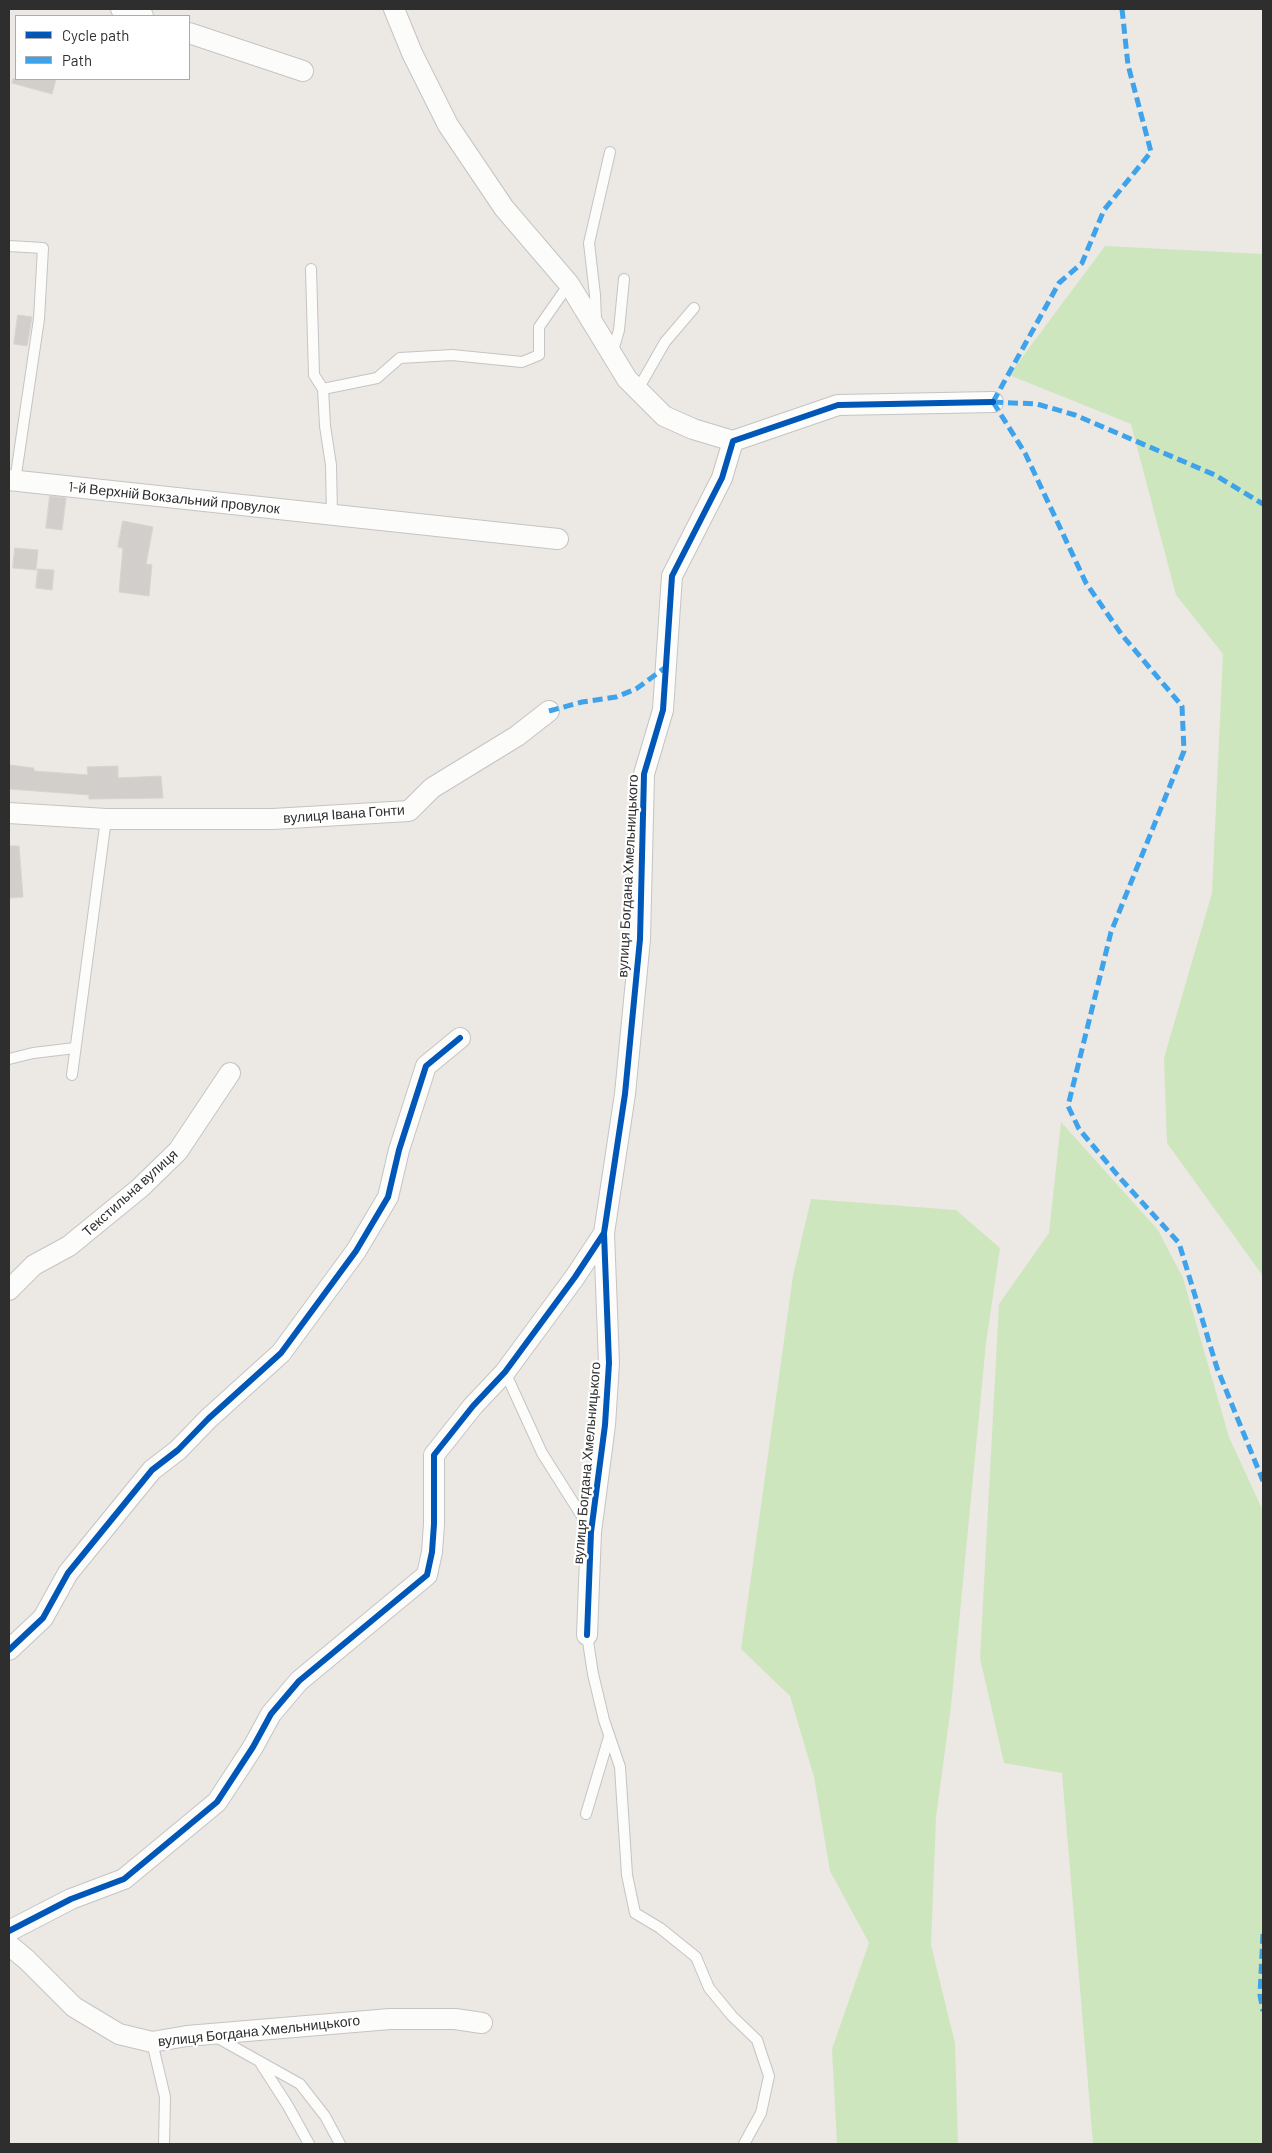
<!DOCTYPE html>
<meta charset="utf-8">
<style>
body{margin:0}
#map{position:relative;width:1272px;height:2153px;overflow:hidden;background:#ece8e4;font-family:Barlow,sans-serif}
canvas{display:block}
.frame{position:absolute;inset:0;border:10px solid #2e2e2e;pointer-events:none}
.legend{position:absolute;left:15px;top:15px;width:175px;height:65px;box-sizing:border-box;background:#fff;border:1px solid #ababab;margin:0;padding:6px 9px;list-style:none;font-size:15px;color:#2e2e2e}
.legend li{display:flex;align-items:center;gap:10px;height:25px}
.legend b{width:25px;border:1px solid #ababab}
</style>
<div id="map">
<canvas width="1272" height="2153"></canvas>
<div class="frame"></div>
<ul class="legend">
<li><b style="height:6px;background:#0057b8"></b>Cycle path</li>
<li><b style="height:6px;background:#3ea3eb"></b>Path</li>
</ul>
</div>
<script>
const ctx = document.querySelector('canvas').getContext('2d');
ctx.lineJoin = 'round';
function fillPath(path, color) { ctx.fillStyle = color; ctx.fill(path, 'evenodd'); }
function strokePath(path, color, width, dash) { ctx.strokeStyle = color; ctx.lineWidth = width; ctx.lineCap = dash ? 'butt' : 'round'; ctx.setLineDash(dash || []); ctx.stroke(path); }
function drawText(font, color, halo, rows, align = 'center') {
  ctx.font = font + ' Barlow,sans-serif'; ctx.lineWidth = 4.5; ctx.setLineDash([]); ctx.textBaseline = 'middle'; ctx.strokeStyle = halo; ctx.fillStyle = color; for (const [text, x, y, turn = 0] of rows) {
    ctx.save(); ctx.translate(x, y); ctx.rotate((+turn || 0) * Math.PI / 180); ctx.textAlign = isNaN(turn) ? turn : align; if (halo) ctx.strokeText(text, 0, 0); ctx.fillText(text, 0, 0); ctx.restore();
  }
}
const green = new Path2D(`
 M1105 246 1263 254V1276L1167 1143 1164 1058 1212 893 1223 654 1176 595 1131 424 1009 375Z
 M1061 1122 1158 1230 1183 1278 1229 1437 1263 1511V2144H1093L1062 1773 1004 1763 980 1658 999 1304 1049 1233Z
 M811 1199 956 1210 1000 1248 986 1343 951 1706 936 1817 931 1945 955 2043 958 2144H837L832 2049 869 1943 830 1871 814 1777 790 1696 741 1649 793 1276Z`);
const building = new Path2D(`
 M13 79H56L52 94 12 83Z
 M18 315 32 317 27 346 14 344Z
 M50 496 66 498 62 530 46 528Z
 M123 521 153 527 146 564 152 565 149 596 119 592 123 548 118 547Z
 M15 548 38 550 36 570 13 568Z
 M38 569 54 570 52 590 36 588Z
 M10 765 34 768V771L88 775 87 767 118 766V778L161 776 163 798 89 799V795L9 789Z
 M9 846H19L23 897 9 898Z`);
const lane = new Path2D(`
 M9 246 43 248 39 319 15 481
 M311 269 314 375 323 389 325 426 331 465 332 515
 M596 320 595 295 589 243 610 152
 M612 354 619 330 624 279
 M323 389 377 378 400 358 452 355 522 362 539 355V327L569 284
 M637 391 665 342 694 308
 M9 1059 33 1053 75 1048
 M72 1075 106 819
 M505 1372 542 1453 590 1529
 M587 1635 593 1674 604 1720 620 1767 627 1875 635 1913 660 1928 696 1957 709 1988 732 2016 757 2040 769 2076 761 2113 744 2144
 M586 1814 609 1737
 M216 2037 300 2084 325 2116 340 2144
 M152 2042 165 2097 164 2144
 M261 2064 288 2106 309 2144`);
const street = new Path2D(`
 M121 9 143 16
 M394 9 412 53 448 125 504 208 569 284 627 379 664 416 693 429 733 441
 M189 33 303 71
 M9 480 558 539
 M9 813 106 819H273L409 811 432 788 517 736 549 711
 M9 1290 34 1265 69 1246 140 1188 178 1151 230 1073
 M587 1635 591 1532 605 1425 609 1363 604 1233 625 1094 640 939 644 774 663 710 672 576 722 478 733 441 838 405 993 402
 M9 1650 43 1618 68 1573 152 1470 178 1450 208 1419 281 1353 356 1251 388 1197 399 1150 426 1066 460 1038
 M9 1931 71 1899 124 1879 217 1802 253 1747 271 1714 299 1681 427 1575 432 1552 434 1524V1455L473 1406 505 1372 575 1277 604 1233
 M9 1945 27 1960 74 2007 119 2034 152 2042 187 2036 390 2019H455L482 2023`);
const quiet = new Path2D(`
 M993 402 1025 453 1086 583 1122 635 1182 706 1184 751 1111 932 1068 1106 1079 1129 1120 1178 1179 1243 1217 1368 1263 1481
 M993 402 1059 283 1082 263 1104 210 1151 152 1128 65 1122 9
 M993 402 1037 404 1075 415 1215 475 1263 504
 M549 711 582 702 616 697 636 689 666 667
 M1263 1934 1260 1995 1263 2011`);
const cycleway = new Path2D(`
 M587 1635 591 1532 605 1425 609 1363 604 1233 625 1094 640 939 644 774 663 710 672 576 722 478 733 441 838 405 993 402
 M9 1650 43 1618 68 1573 152 1470 178 1450 208 1419 281 1353 356 1251 388 1197 399 1150 426 1066 460 1038
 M9 1931 71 1899 124 1879 217 1802 253 1747 271 1714 299 1681 427 1575 432 1552 434 1524V1455L473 1406 505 1372 575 1277 604 1233`);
const streetNames = [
 ["1-й Верхній Вокзальний провулок",174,498,6],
 ["вулиця Івана Гонти",344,814,-4],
 ["вулиця Богдана Хмельницького",628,876,-87],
 ["Текстильна вулиця",130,1193,-42],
 ["вулиця Богдана Хмельницького",587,1463,-85],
 ["вулиця Богдана Хмельницького",259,2031,-6]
];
fillPath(green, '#cee6be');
fillPath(building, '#d1cecb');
strokePath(building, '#d7d4d0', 1);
strokePath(lane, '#c5c4c5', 12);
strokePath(street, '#c5c4c5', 22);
strokePath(lane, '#fcfcfb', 10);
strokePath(street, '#fcfcfb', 20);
strokePath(quiet, '#3ea3eb', 5, [10, 5]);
strokePath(cycleway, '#0057b8', 6);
drawText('14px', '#2e2e2e', '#fff', streetNames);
</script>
